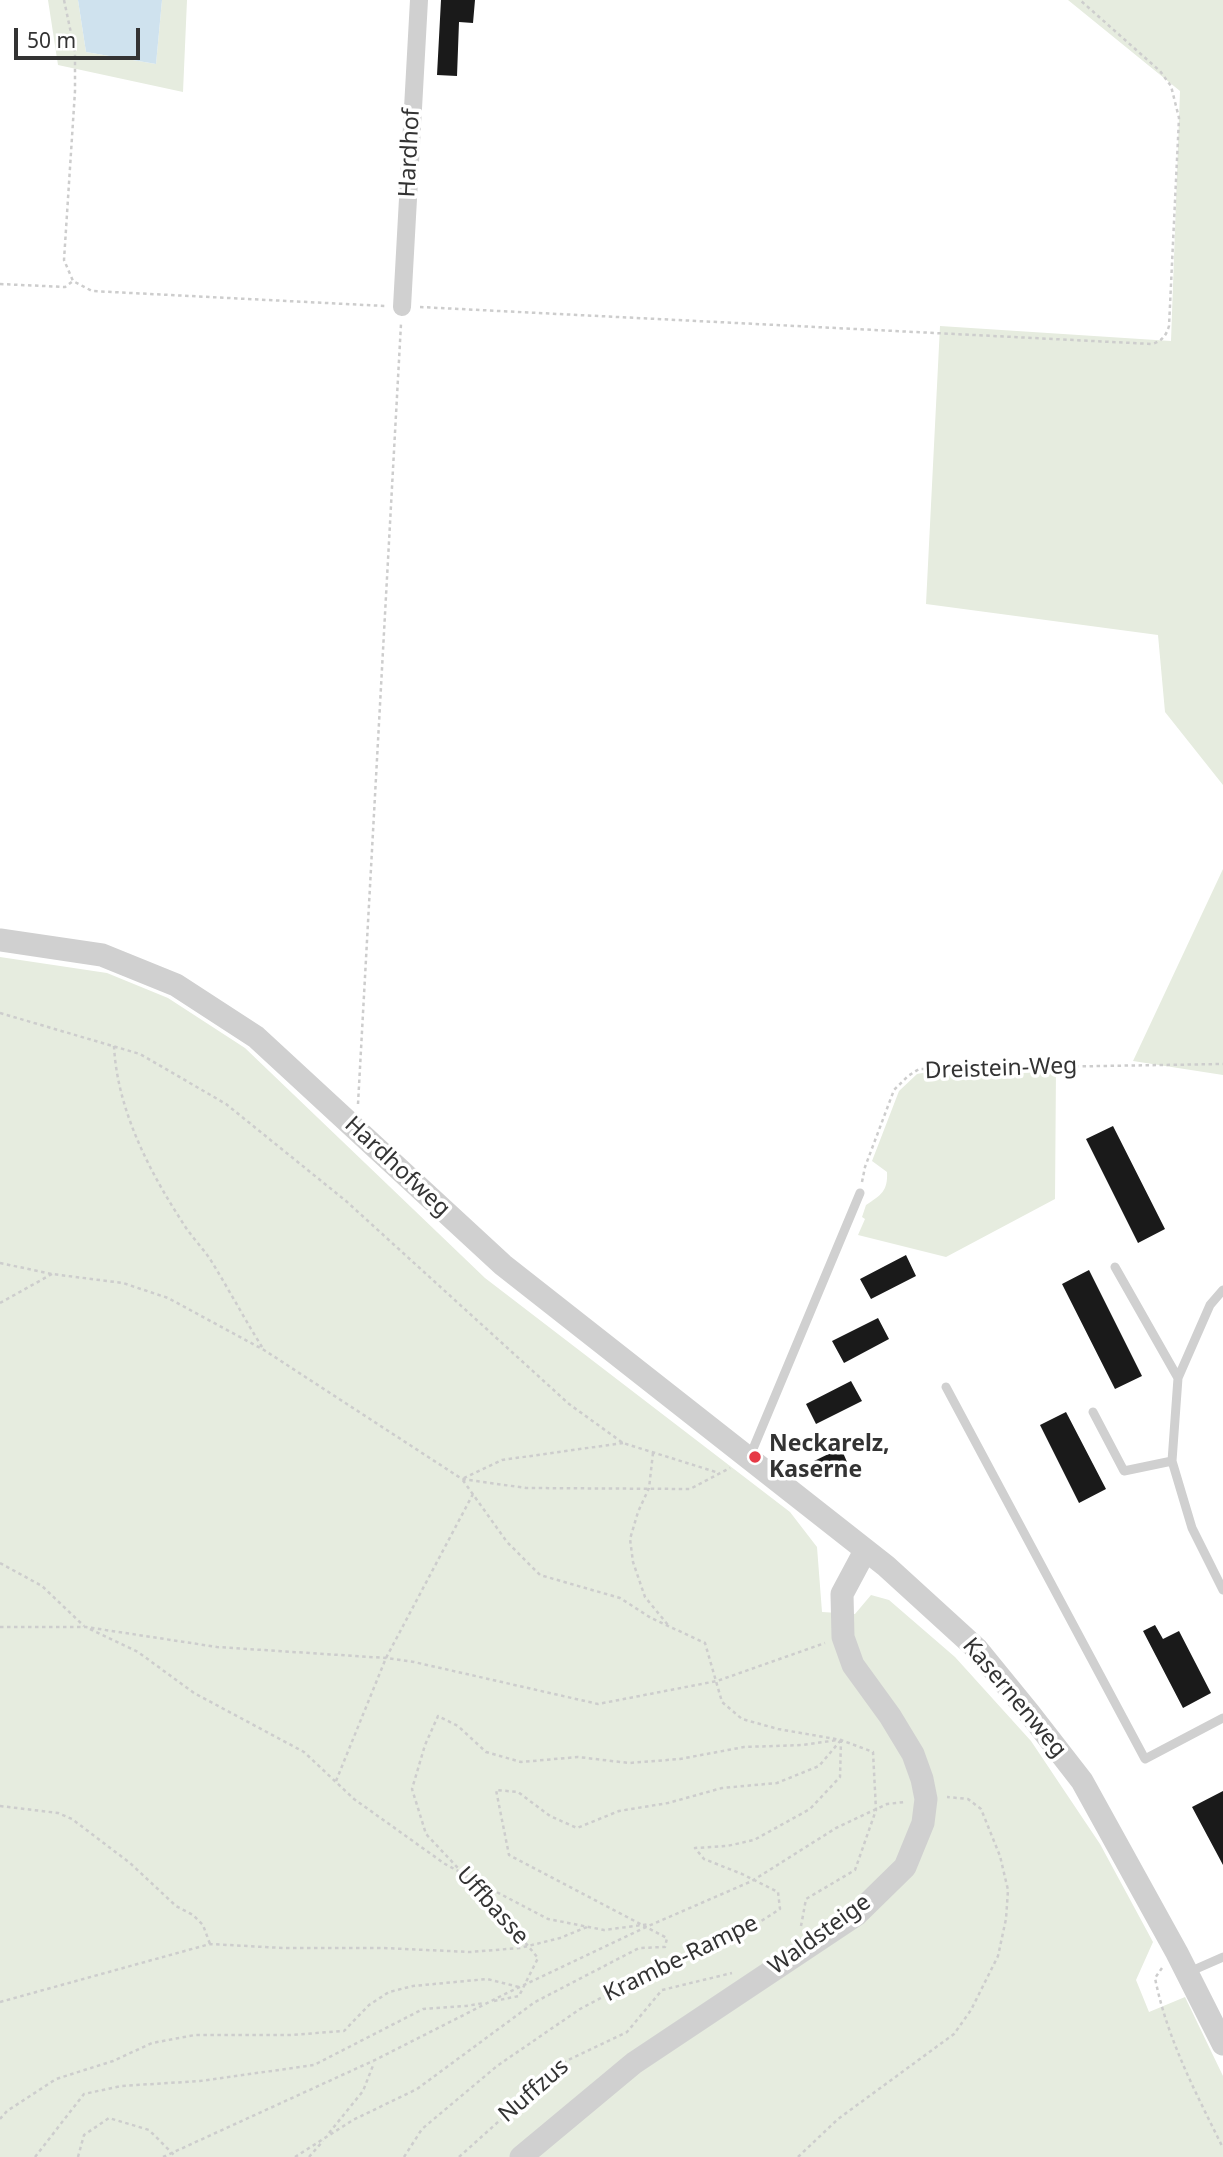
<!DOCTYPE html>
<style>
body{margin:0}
#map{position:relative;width:1223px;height:2157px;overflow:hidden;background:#fff;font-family:"Noto Sans",sans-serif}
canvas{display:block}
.scale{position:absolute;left:14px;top:28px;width:126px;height:32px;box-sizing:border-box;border:4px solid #333;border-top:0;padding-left:9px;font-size:21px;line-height:24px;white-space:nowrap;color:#333;-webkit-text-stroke:5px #fff;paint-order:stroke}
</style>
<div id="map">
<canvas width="1223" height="2157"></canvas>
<div class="scale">50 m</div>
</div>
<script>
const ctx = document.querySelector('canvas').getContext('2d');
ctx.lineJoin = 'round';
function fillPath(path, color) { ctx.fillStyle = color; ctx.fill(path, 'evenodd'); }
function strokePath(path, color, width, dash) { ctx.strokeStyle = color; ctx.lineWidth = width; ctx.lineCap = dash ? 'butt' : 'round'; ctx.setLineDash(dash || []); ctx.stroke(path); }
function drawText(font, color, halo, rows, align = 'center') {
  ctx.font = font + ' "Noto Sans",sans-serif'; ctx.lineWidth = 7; ctx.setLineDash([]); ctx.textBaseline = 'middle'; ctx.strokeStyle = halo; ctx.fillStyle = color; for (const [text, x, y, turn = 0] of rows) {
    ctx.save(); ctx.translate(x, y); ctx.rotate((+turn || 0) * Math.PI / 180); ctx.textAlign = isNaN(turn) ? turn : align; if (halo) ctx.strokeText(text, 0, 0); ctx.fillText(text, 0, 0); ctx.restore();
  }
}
const green = new Path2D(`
 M48 0H78L86 52 156 64 162 0H187L183 92 58 65Z
 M1068 0H1223V785L1165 712 1158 635 926 604 940 326 1171 341 1180 91Z
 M1223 869V1075L1133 1061Z
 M0 957 107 973 168 998 245 1048 485 1278 790 1512 817 1547 822 1612 855 1614 871 1595 889 1600 955 1657 1031 1741 1100 1844 1153 1942 1136 1980 1149 2012 1185 1997 1223 2076V2157H0Z
 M1056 1069 1055 1199 946 1257 858 1235 865 1219 862 1217 866 1205C881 1195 888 1191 887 1172L872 1161 899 1091 917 1074 933 1071Z`);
const water = new Path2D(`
 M78 0H162L156 64 86 52Z`);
const building = new Path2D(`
 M441 0H475L473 23 459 22 457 76 437 75Z
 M1113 1126 1165 1229 1138 1243 1086 1139Z
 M906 1255 916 1276 871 1299 860 1279Z
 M1089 1270 1142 1376 1115 1389 1062 1284Z
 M878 1318 889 1339 844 1363 832 1341Z
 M851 1381 862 1401 816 1424 806 1404Z
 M1066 1412 1106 1489 1079 1503 1040 1425Z
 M841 1448 847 1462 821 1475 814 1461Z
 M1155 1625 1163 1639 1179 1631 1211 1693 1183 1708 1143 1631Z
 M1223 1791V1865L1192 1807Z`);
const path = new Path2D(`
 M64 0 75 52V91L64 260 73 281 92 291 385 306
 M0 284 65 287 73 281
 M420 307 1152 344C1162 341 1166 336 1169 326L1179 118 1171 86 1160 71 1080 0
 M0 1013 140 1054 226 1104 346 1201 569 1404 623 1443 719 1473
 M114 1046C117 1108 148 1169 181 1220 189 1234 201 1246 210 1259 228 1288 244 1318 262 1347
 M358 1104 401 324
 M862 1182 865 1167 894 1090 908 1076 919 1069 1223 1064
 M0 1263 52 1274 123 1283 168 1298 264 1350 462 1479 526 1488 690 1489 730 1468
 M0 1303 52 1274
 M623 1443 502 1460 462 1479 507 1542 540 1575 620 1598 651 1618 705 1643 722 1702 742 1719 778 1729 841 1740 873 1752 876 1810 855 1870 806 1899 801 1926
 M653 1453 649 1488 638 1512 630 1539 633 1562 645 1597 668 1625
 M0 1563 42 1586 84 1626
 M0 1627H86L217 1647 386 1658 414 1662 598 1704 717 1681 825 1643
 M90 1629 138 1652 194 1693 304 1752 354 1799 445 1864 460 1872
 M336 1781 386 1658 473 1494
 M0 1806 58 1813 72 1819 130 1863 176 1906 193 1915 203 1925 210 1944
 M466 1876 548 1919 604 1930 650 1924
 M1162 1968 1155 1978C1167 2039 1196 2093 1223 2148
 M494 2001 519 1996 538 1958 504 1917 426 1834 412 1789 425 1745 438 1716 458 1726 486 1752 521 1762 578 1757 629 1763 680 1759 744 1747 803 1745 838 1740
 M0 2002 210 1944 283 1948H383L470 1952 520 1948 560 1938 587 1927
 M0 2119 7 2111 56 2079 113 2061 152 2043 195 2035H290L344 2031 369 2005 389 1992 413 1986 487 1979 519 1987
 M329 2133 363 2091 374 2063
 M35 2157 84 2094 121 2086 200 2081 314 2065 423 2009 466 2006 484 2003
 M78 2157 84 2135 109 2118 149 2130 176 2157
 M163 2157 375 2060 503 1995 646 1927 752 1881 836 1828 887 1804 905 1802
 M295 2157 353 2120 417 2089 535 2002 639 1948 665 1947 667 1938 509 1855 496 1790 518 1792 550 1816 577 1828 619 1811 668 1803 722 1788 777 1783 819 1766 841 1740
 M309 2157 323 2141
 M404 2157 422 2129 497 2066 580 2009 631 1982 686 1959 758 1923 780 1909 778 1892 742 1874 704 1859 695 1848 727 1846 754 1840 810 1809 840 1777 841 1740
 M459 2157 566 2061 627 2032 662 1990 732 1973
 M798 2157 838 2119 954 2034 971 2010 998 1956 1006 1919 1008 1890 1000 1856 981 1809 968 1799 947 1797`);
const service = new Path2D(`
 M1115 1267 1178 1378
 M1223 1290 1210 1305 1178 1378 1172 1461 1192 1528 1223 1590
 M946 1387 1145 1759 1223 1718
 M1093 1412 1124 1471 1172 1461
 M750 1456 860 1193
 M1189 1972 1223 1957`);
const minor = new Path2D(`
 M402 307 419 0`);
const tertiary = new Path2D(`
 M0 940 102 955 176 985 256 1037 503 1265 886 1566 977 1649 1030 1714 1082 1781 1177 1953 1223 2044
 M521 2157 634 2063 856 1915 905 1867 923 1823 926 1799 922 1779 913 1754 890 1716 853 1665 843 1637 842 1594 865 1551`);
const markers = [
 [755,1457,7,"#e63946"]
];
const streetNames = [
 ["Hardhof",410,153,-87],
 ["Dreistein-Weg",1001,1069,-2],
 ["Hardhofweg",397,1167,43],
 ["Kasernenweg",1014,1698,50],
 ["Uffbasse",492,1906,48],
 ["Waldsteige",820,1935,-36],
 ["Krambe-Rampe",681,1959,-26],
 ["Nuffzus",534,2091,-41]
];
const poiNames = [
 ["Neckarelz,",769,1444],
 ["Kaserne",769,1470]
];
fillPath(green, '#e6ecdf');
fillPath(water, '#cfe2ee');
fillPath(building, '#1a1a1a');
strokePath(path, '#cdcdcd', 2.5, [3.5, 3.5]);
strokePath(service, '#d0d0d0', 9);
strokePath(minor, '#d0d0d0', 18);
strokePath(tertiary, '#d0d0d0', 23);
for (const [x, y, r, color] of markers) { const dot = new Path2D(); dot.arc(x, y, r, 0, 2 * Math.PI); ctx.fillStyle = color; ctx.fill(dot); strokePath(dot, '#fff', 2.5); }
drawText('23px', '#333', '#fff', streetNames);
drawText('bold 23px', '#333', '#fff', poiNames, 'left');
</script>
